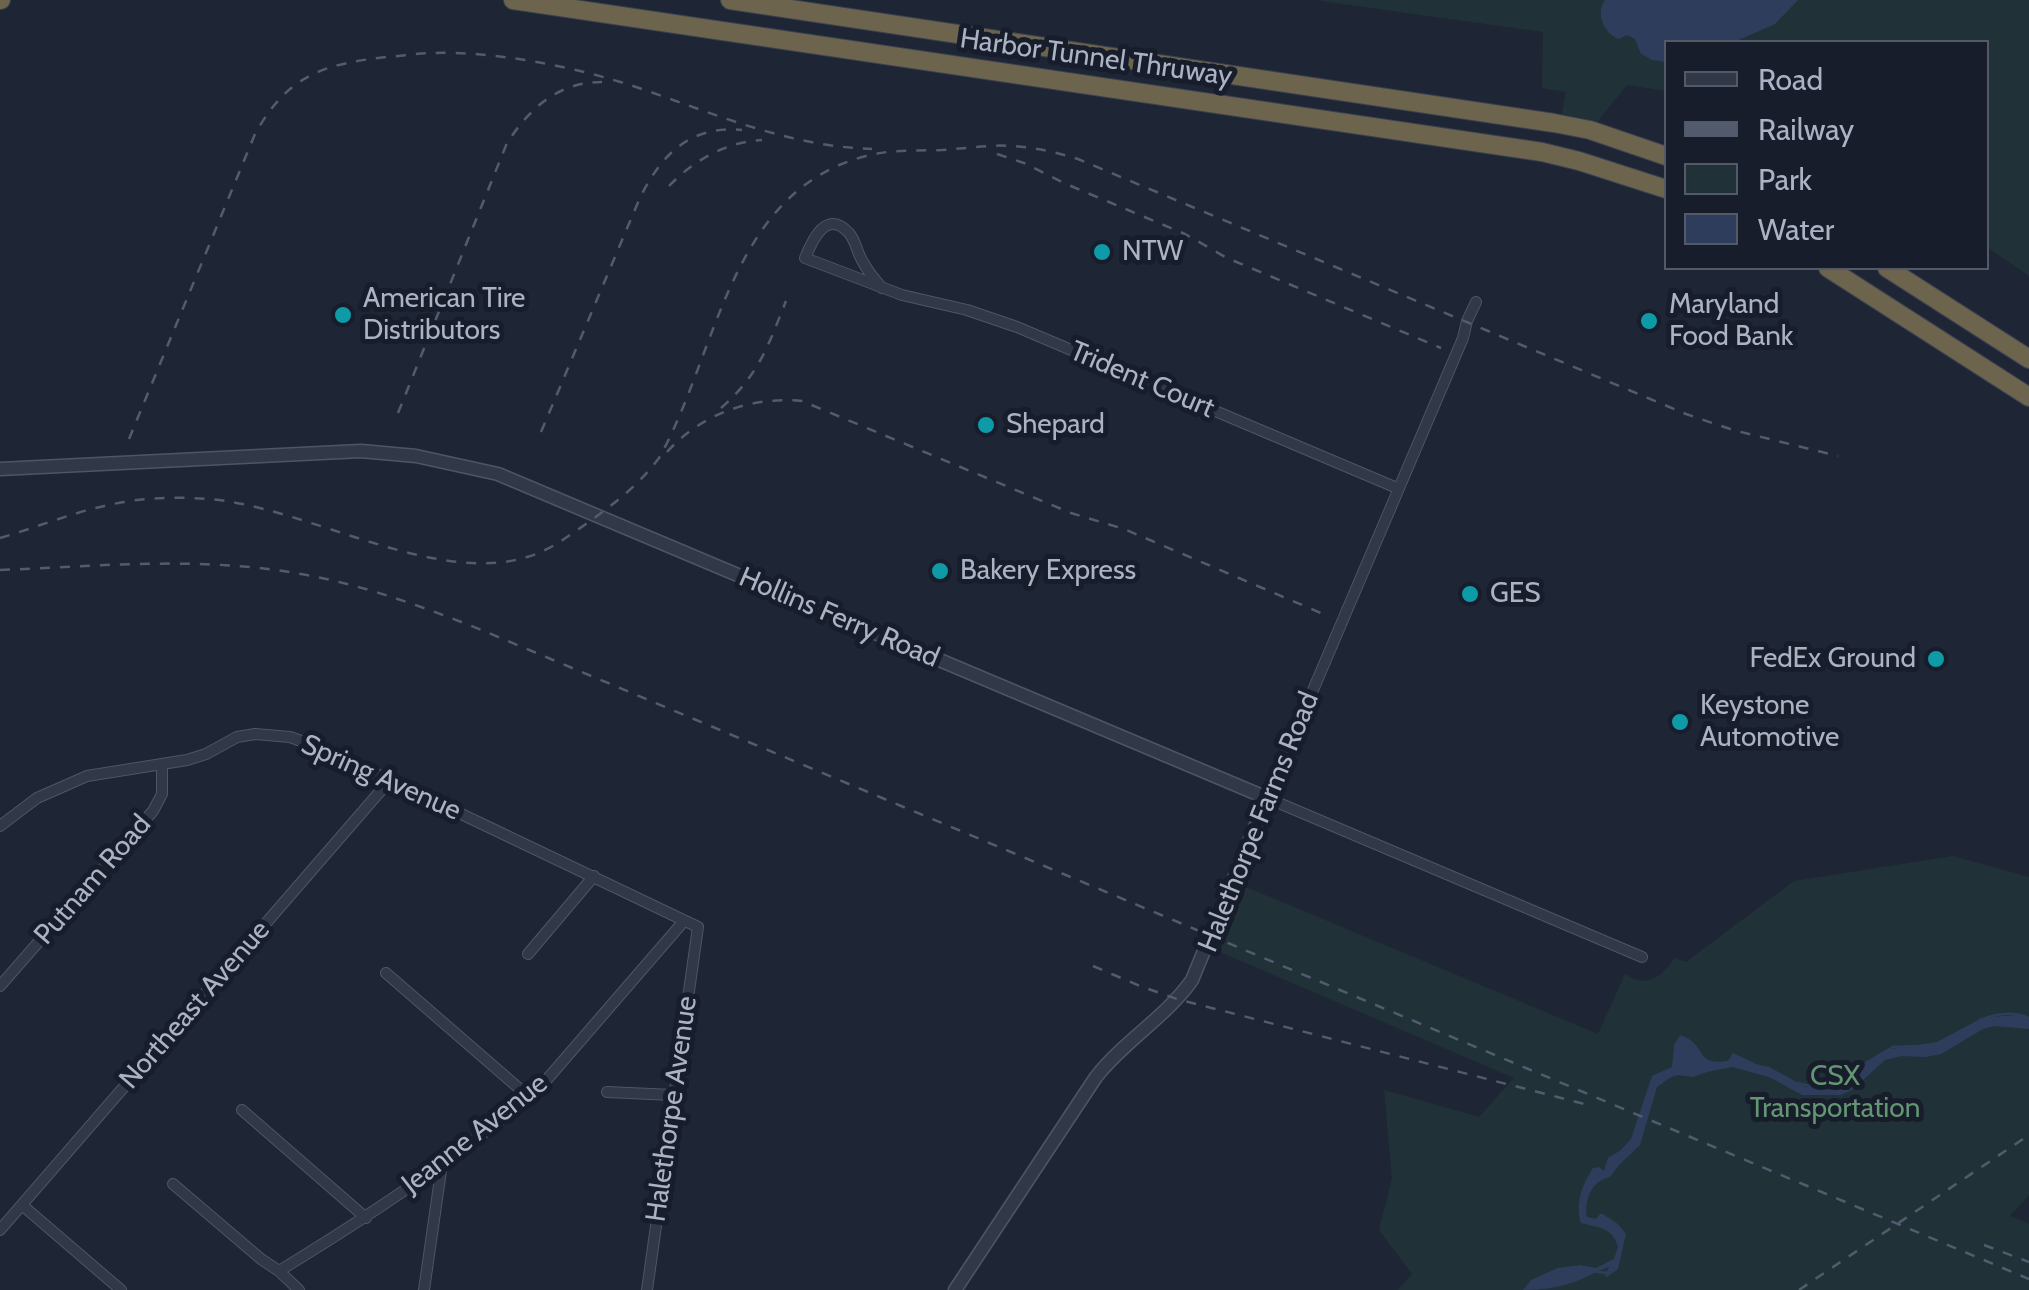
<!DOCTYPE html>
<style>
body{margin:0}
#map{position:relative;width:2029px;height:1290px;overflow:hidden;background:#1e2636;font-family:Cabin,sans-serif}
canvas{display:block}
.legend{position:absolute;left:1664px;top:40px;width:325px;height:230px;box-sizing:border-box;background:#171d2b;border:2px solid #525968;margin:0;padding:12px 18px;list-style:none;font-size:30px;color:#abb2c4}
.legend li{display:flex;align-items:center;gap:20px;height:50px}
.legend b{width:50px;border:2px solid #525968}
</style>
<div id="map">
<canvas width="2029" height="1290"></canvas>
<ul class="legend">
<li><b style="height:12px;background:#313847"></b>Road</li>
<li><b style="height:12px;background:#535b6e"></b>Railway</li>
<li><b style="height:28px;background:#203237"></b>Park</li>
<li><b style="height:28px;background:#2f3d5c"></b>Water</li>
</ul>
</div>
<script>
const ctx = document.querySelector('canvas').getContext('2d');
ctx.lineJoin = 'round';
function fillPath(path, color) { ctx.fillStyle = color; ctx.fill(path, 'evenodd'); }
function strokePath(path, color, width, dash) { ctx.strokeStyle = color; ctx.lineWidth = width; ctx.lineCap = dash ? 'butt' : 'round'; ctx.setLineDash(dash || []); ctx.stroke(path); }
function drawText(font, color, halo, rows, align = 'center') {
  ctx.font = font + ' Cabin,sans-serif'; ctx.lineWidth = 10; ctx.setLineDash([]); ctx.textBaseline = 'middle'; ctx.strokeStyle = halo; ctx.fillStyle = color; for (const [text, x, y, turn = 0] of rows) {
    ctx.save(); ctx.translate(x, y); ctx.rotate((+turn || 0) * Math.PI / 180); ctx.textAlign = isNaN(turn) ? turn : align; if (halo) ctx.strokeText(text, 0, 0); ctx.fillText(text, 0, 0); ctx.restore();
  }
}
const green = new Path2D(`
 M1314 0H2029V276L1987 247 1986 42H1666V91L1627 85 1598 121 1562 114 1566 92 1542 88 1543 32Z
 M1953 856 2029 877V1195L2010 1216 2029 1224V1290H1398L1412 1274 1379 1230 1392 1179 1384 1090 1479 1117 1514 1078 1220 952 1246 887 1598 1034 1625 974C1647 989 1662 977 1674 958L1686 962 1794 881Z`);
const water = new Path2D(`
 M1605 0H1798L1775 24 1734 42H1666V62L1652 60 1641 54 1635 39 1627 35 1619 39C1604 34 1595 13 1605 0Z
 M2016 1015 2029 1017V1029L1994 1026 1983 1029 1941 1054 1925 1057 1902 1056 1885 1060 1852 1090 1841 1095H1802L1769 1077 1732 1067 1707 1072 1693 1077 1678 1075 1671 1077 1657 1087 1640 1145 1619 1165 1610 1177C1591 1181 1584 1200 1587 1217L1596 1219 1600 1214H1603L1618 1224 1626 1234 1618 1269 1607 1277 1605 1275 1609 1267C1596 1271 1590 1276 1579 1280 1563 1287 1541 1290 1523 1290L1531 1280 1558 1268 1580 1265 1596 1268 1614 1259 1618 1247C1612 1226 1598 1228 1581 1223 1575 1204 1582 1185 1593 1168L1599 1167 1604 1171 1608 1158 1621 1150 1631 1139 1652 1076 1672 1067 1674 1045 1680 1035C1708 1044 1693 1066 1728 1061L1733 1053 1756 1064 1769 1067 1806 1087H1839L1864 1063 1885 1050 1937 1042 1982 1018Z`);
const stream = new Path2D(`
 M1980 1020C1995 1014 2013 1011 2029 1018
 M1888 1050 1893 1047 1915 1046
 M1797 1083 1819 1088
 M1832 1087H1839L1847 1082
 M1591 1271 1607 1273 1611 1268`);
const minor = new Path2D(`
 M882 288C875 280 868 272 863 262 857 253 856 241 849 233 826 208 812 241 805 258L902 295 967 310 1017 327 1397 488
 M1476 302 1467 321 1463 338 1267 798 1642 957
 M0 826 37 798 87 776 187 760 206 754 237 737 255 734 290 737 312 745 390 780 698 927 647 1290
 M528 954 594 876
 M386 973 529 1097
 M0 986 153 811 162 794V764
 M607 1092 673 1095
 M242 1110 366 1218
 M173 1184 261 1259 279 1271 299 1290
 M22 1205 121 1290
 M0 1230 390 780
 M279 1271C343 1232 405 1192 465 1147 492 1127 518 1107 543 1084L684 921
 M424 1290 442 1164`);
const tertiary = new Path2D(`
 M0 469 361 451 416 456 498 474 1267 798 1192 980C1166 1017 1124 1041 1096 1077L955 1290`);
const motorway = new Path2D(`
 M0 0H1
 M513 0 1542 152 1579 161 1666 189
 M730 0 1554 123 1590 130 1666 156
 M1828 268 2029 397
 M1887 268 2029 359`);
const rail = new Path2D(`
 M997 154 1024 163 1066 184 1185 234 1227 258 1441 348
 M669 186C694 160 726 142 762 140
 M721 408C759 375 768 346 786 301
 M398 413 507 143C530 108 558 82 602 82
 M541 432 639 200C660 156 689 125 742 130
 M129 439 255 134C288 75 323 64 387 57 402 56 417 53 432 53 496 51 576 67 636 87 716 114 786 146 872 149
 M667 452C701 414 752 396 802 401L1071 513 1124 529 1328 616
 M0 538C41 526 81 509 124 502 152 497 180 497 208 499 305 506 433 586 527 557 549 551 567 537 586 524 614 504 639 485 659 458 718 353 729 191 866 156 892 149 917 151 942 150 958 149 973 147 988 146 1019 144 1049 150 1078 159L1686 414 1733 430 1838 456
 M0 570C100 566 201 556 301 574 364 585 424 607 484 631L2029 1279
 M1093 966 1140 986 1177 999 1588 1105
 M1984 1245 2029 1262
 M1799 1290 2029 1135`);
const markers = [
 [1102,252,10,"#0f9aa8"],
 [343,315,10,"#0f9aa8"],
 [1649,321,10,"#0f9aa8"],
 [986,425,10,"#0f9aa8"],
 [940,571,10,"#0f9aa8"],
 [1470,594,10,"#0f9aa8"],
 [1936,659,10,"#0f9aa8"],
 [1680,722,10,"#0f9aa8"]
];
const streetNames = [
 ["Harbor Tunnel Thruway",1096,58,8],
 ["Trident Court",1142,380,23],
 ["Hollins Ferry Road",839,618,23],
 ["Spring Avenue",381,778,24],
 ["Halethorpe Farms Road",1259,822,-68],
 ["Putnam Road",93,880,-49],
 ["Northeast Avenue",195,1005,-49],
 ["Halethorpe Avenue",672,1109,-82],
 ["Jeanne Avenue",475,1134,-38]
];
const poiNames = [
 ["NTW",1122,252],
 ["American Tire",363,299],
 ["Distributors",363,331],
 ["Maryland",1669,305],
 ["Food Bank",1669,337],
 ["Shepard",1006,425],
 ["Bakery Express",960,571],
 ["GES",1490,594],
 ["FedEx Ground",1916,659,"right"],
 ["Keystone",1700,706],
 ["Automotive",1700,738]
];
const parkNames = [
 ["CSX",1835,1077],
 ["Transportation",1835,1109]
];
fillPath(green, '#203237');
fillPath(water, '#2f3d5c');
strokePath(stream, '#2f3d5c', 2.5);
strokePath(minor, '#4f5565', 12);
strokePath(tertiary, '#4f5565', 15);
strokePath(motorway, '#3c4251', 20);
strokePath(minor, '#313847', 10);
strokePath(tertiary, '#313847', 12);
strokePath(motorway, '#6d644e', 18);
strokePath(rail, '#535b6e', 2.5, [10, 10]);
for (const [x, y, r, color] of markers) { const dot = new Path2D(); dot.arc(x, y, r, 0, 2 * Math.PI); ctx.fillStyle = color; ctx.fill(dot); strokePath(dot, '#171d2b', 4); }
drawText('28px', '#abb2c4', '#171d2b', streetNames);
drawText('28px', '#abb2c4', '#171d2b', poiNames, 'left');
drawText('28px', '#639573', '#171d2b', parkNames);
</script>
